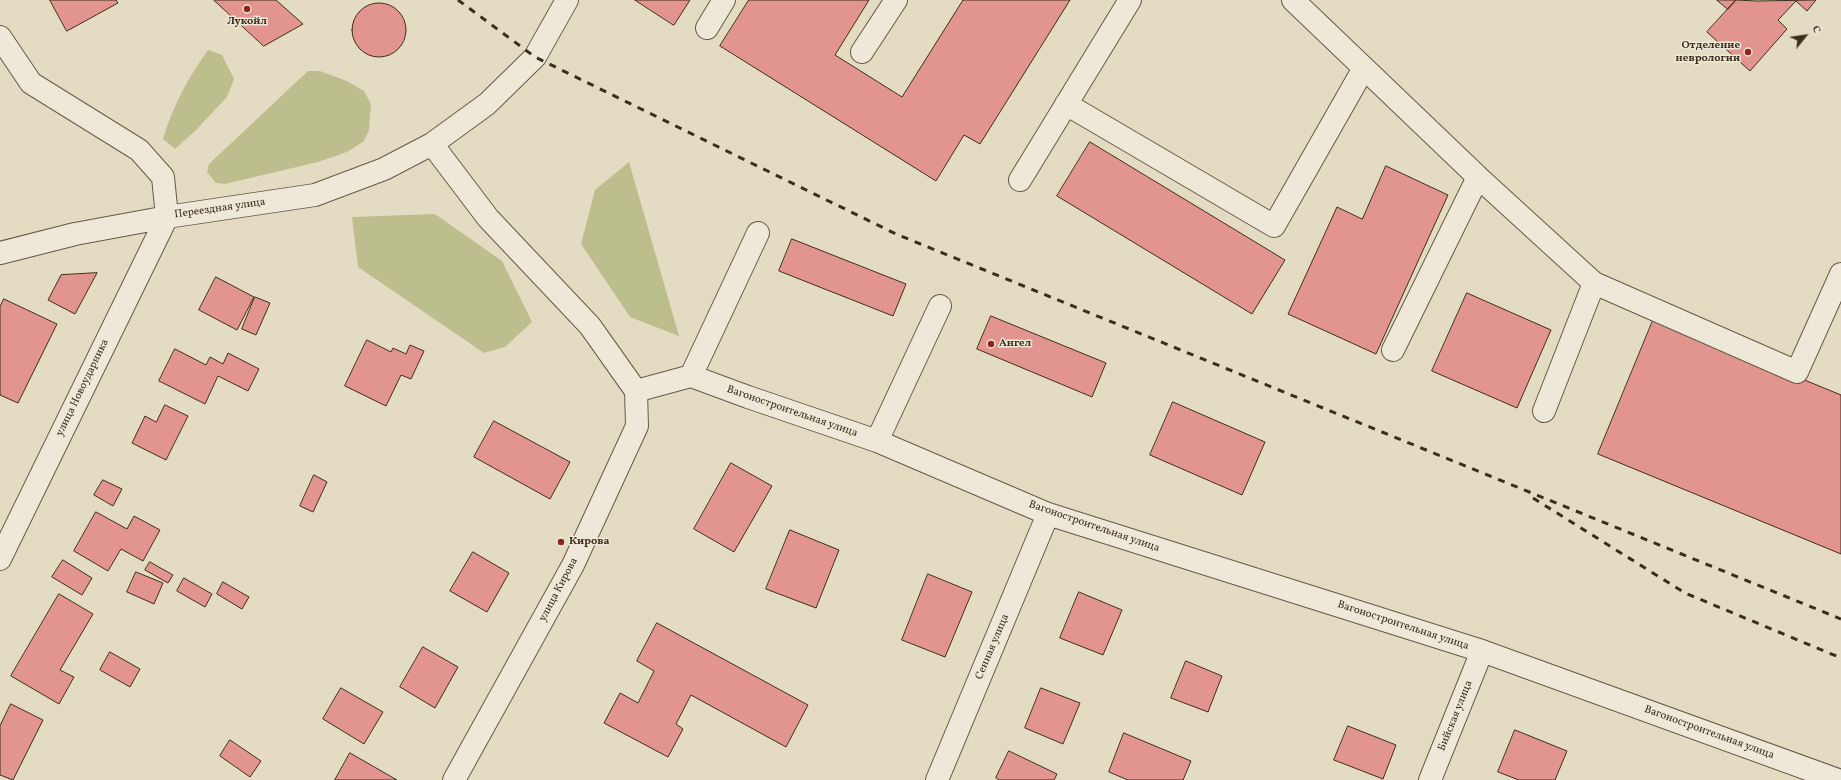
<!DOCTYPE html>
<meta charset="utf-8">
<style>
body{margin:0}
#map{position:relative;width:1841px;height:780px;overflow:hidden;background:#e4dcc2;font-family:Vollkorn,serif}
canvas{display:block}
.north{position:absolute;left:1785px;top:16px;width:40px;height:40px;-webkit-text-stroke:3px #ede8d7;paint-order:stroke;rotate:60deg;font-size:11px;font-weight:700;line-height:16px;text-align:center;color:#3f2d1c}
.north::after{content:'';display:block;margin:auto;width:14px;height:18px;background:#3f2d1c;clip-path:polygon(50% 0,100% 100%,50% 72%,0 100%)}
</style>
<div id="map">
<canvas width="1841" height="780"></canvas>
<div class="north">С</div>
</div>
<script>
const ctx = document.querySelector('canvas').getContext('2d');
ctx.lineJoin = 'round';
function fillPath(path, color) { ctx.fillStyle = color; ctx.fill(path, 'evenodd'); }
function strokePath(path, color, width, dash) { ctx.strokeStyle = color; ctx.lineWidth = width; ctx.lineCap = dash ? 'butt' : 'round'; ctx.setLineDash(dash || []); ctx.stroke(path); }
function drawText(font, color, halo, rows, align = 'center') {
  ctx.font = font + ' Vollkorn,serif'; ctx.lineWidth = 3; ctx.setLineDash([]); ctx.textBaseline = 'middle'; ctx.strokeStyle = halo; ctx.fillStyle = color; for (const [text, x, y, turn = 0] of rows) {
    ctx.save(); ctx.translate(x, y); ctx.rotate((+turn || 0) * Math.PI / 180); ctx.textAlign = isNaN(turn) ? turn : align; if (halo) ctx.strokeText(text, 0, 0); ctx.fillText(text, 0, 0); ctx.restore();
  }
}
const green = new Path2D(`
 M208 50 222 55 234 79 227 97 196 130 175 149 163 139C173 105 188 78 208 50Z
 M308 71H320L347 81 364 91 371 104 369 130 364 141 347 152 318 162 225 184 216 183 207 172 209 164Z
 M629 162 679 336 630 317 581 244 595 190Z
 M435 214 502 261 532 322 505 347 484 353 358 267 352 217Z`);
const building = new Path2D(`
 M50 0H116L118 3 67 31Z
 M214 0H276L303 24 264 46Z
 M635 0H690L674 25Z
 M749 0H869L835 55 902 97 963 0H1070L980 144 964 135 936 181 720 46Z
 M1717 0H1736L1728 9Z
 M1736 0 1757 1 1816 0 1807 11 1796 1 1778 20 1787 29 1750 71 1707 32Z
 M352 30a27 27 0 1 1 54 0a27 27 0 1 1-54 0Z
 M1090 142 1285 260 1252 314 1057 196Z
 M1386 166 1448 195 1376 354 1288 314 1337 207 1362 219Z
 M792 239 906 284 893 316 779 271Z
 M97 273 75 314 48 300 61 275Z
 M216 277 254 297 237 330 199 310Z
 M1467 293 1551 330 1517 408 1432 371Z
 M255 297 270 303 256 335 242 329Z
 M4 299 57 324 18 403 0 395V307Z
 M991 316 1106 363 1092 397 977 349Z
 M1654 318 1841 395V554L1598 454Z
 M367 340 391 352 393 348 406 354 410 345 424 351 411 379 401 375 386 406 345 386Z
 M175 349 206 365 210 357 223 364 228 353 259 369 248 391 218 376 205 404 159 381Z
 M1173 402 1265 442 1242 495 1150 455Z
 M165 405 188 416 166 460 132 443 145 416 156 422Z
 M494 421 570 462 550 499 474 457Z
 M731 463 772 486 734 552 694 529Z
 M314 475 327 482 313 512 300 506Z
 M103 480 122 489 113 506 94 495Z
 M96 512 127 529 134 516 160 530 143 561 121 549 108 571 74 551Z
 M790 530 839 550 816 608 766 589Z
 M473 552 509 573 487 612 450 591Z
 M63 560 92 578 82 595 52 577Z
 M150 562 173 575 168 583 145 570Z
 M136 572 163 583 154 604 127 592Z
 M928 574 972 592 945 657 902 640Z
 M184 578 212 594 205 607 177 591Z
 M223 582 249 597 242 609 217 594Z
 M1079 592 1122 610 1103 655 1060 638Z
 M59 594 93 614 60 670 74 677 59 704 11 676Z
 M657 623 808 705 786 747 691 695 676 724 683 729 668 757 604 723 620 693 638 703 654 671 637 661Z
 M423 647 458 667 435 708 400 687Z
 M110 652 140 669 130 687 100 670Z
 M1186 661 1222 676 1208 712 1171 698Z
 M341 688 383 712 364 744 323 719Z
 M1041 688 1080 703 1063 744 1025 728Z
 M11 704 43 720 13 780 0 775V726Z
 M1348 726 1396 745 1383 779 1334 760Z
 M1515 730 1567 751 1555 780H1519L1498 772Z
 M1124 733 1191 761 1183 780H1128L1109 772Z
 M230 740 261 761 250 777 220 756Z
 M1009 751 1057 774 1054 780H999L996 778Z
 M350 753 397 780H335Z`);
const minor = new Path2D(`
 M1293 0 1478 177 1594 283 1797 372 1841 274
 M707 28 724 0
 M0 37 31 83 139 150 163 177 167 217 0 559
 M862 52 896 0
 M1066 104 1274 226 1364 68
 M432 144 488 218 590 326 636 391
 M1020 180 1130 0
 M0 253 75 234 167 217 315 195 384 169 432 144 487 104 535 57 567 0
 M1393 350 1478 177
 M691 376 758 233
 M636 391 691 376 748 397 877 441 1048 514 1482 651 1838 780
 M1544 411 1594 283
 M877 441 940 306
 M454 780 573 565 637 426 636 391
 M937 780 1048 514
 M1430 780 1482 651`);
const rail = new Path2D(`
 M458 0 535 57 896 234 1841 619
 M1533 498 1685 593 1841 658`);
const markers = [
 [247,9,4,"#8f2418"],
 [1748,52,4,"#8f2418"],
 [991,344,4,"#8f2418"],
 [561,542,4,"#8f2418"]
];
const poiNames = [
 ["Лукойл",247,22,"center"],
 ["Отделение",1740,46,"right"],
 ["неврологии",1740,59,"right"],
 ["Ангел",999,344],
 ["Кирова",569,542]
];
const streetNames = [
 ["Переездная улица",220,209,-8],
 ["улица Новоударника",83,388,-64],
 ["Вагоностроительная улица",792,412,19],
 ["Вагоностроительная улица",1094,527,19],
 ["улица Кирова",559,590,-62],
 ["Вагоностроительная улица",1403,626,18],
 ["Сенная улица",993,647,-67],
 ["Бийская улица",1456,716,-68],
 ["Вагоностроительная улица",1709,733,20]
];
fillPath(green, '#bcbe8e');
fillPath(building, '#e2958e');
strokePath(building, '#3f2d1c', 1);
strokePath(minor, '#685946', 24);
strokePath(minor, '#ede8d7', 22);
strokePath(rail, '#3f2d1c', 3, [7, 7]);
for (const [x, y, r, color] of markers) { const dot = new Path2D(); dot.arc(x, y, r, 0, 2 * Math.PI); ctx.fillStyle = color; ctx.fill(dot); strokePath(dot, '#ede8d7', 1.5); }
drawText('bold 11px', '#3f2d1c', '#ede8d7', poiNames, 'left');
drawText('11px', '#3f2d1c', '#ede8d7', streetNames);
</script>
